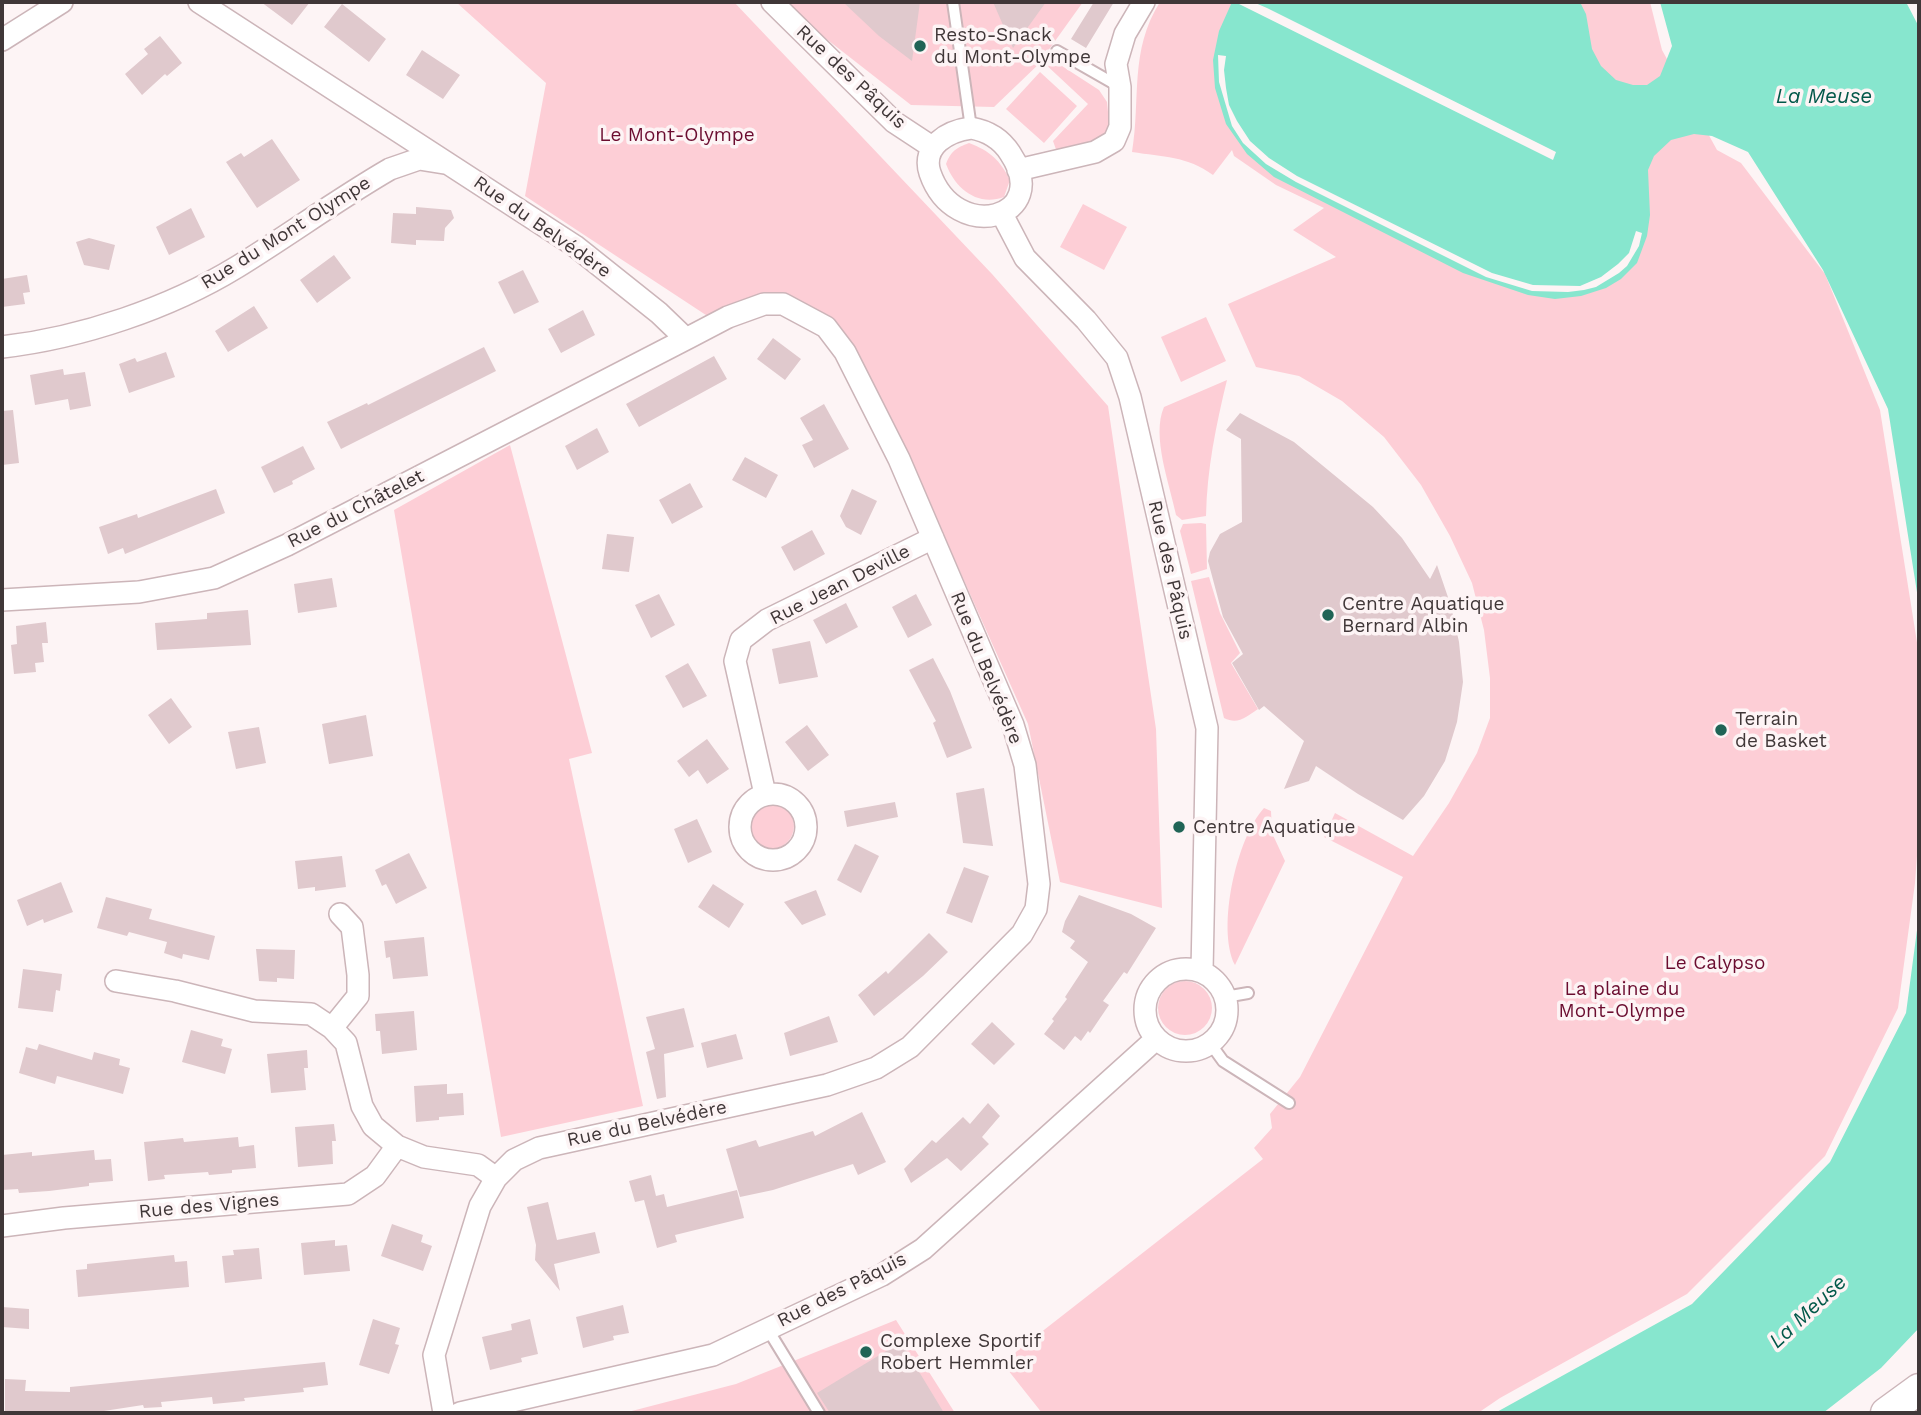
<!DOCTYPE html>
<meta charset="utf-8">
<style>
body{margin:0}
#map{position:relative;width:1921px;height:1415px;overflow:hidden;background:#fdf4f5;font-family:"Work Sans",sans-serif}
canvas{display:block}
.frame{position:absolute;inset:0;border:4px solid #403738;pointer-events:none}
</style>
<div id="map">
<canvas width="1921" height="1415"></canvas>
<div class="frame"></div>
</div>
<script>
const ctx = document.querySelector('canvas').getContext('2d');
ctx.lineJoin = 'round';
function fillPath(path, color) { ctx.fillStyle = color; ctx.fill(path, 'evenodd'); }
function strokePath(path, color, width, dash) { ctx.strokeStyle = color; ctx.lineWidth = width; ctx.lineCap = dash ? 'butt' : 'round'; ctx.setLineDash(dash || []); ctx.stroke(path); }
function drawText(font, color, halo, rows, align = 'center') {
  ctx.font = font + ' "Work Sans",sans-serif'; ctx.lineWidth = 7; ctx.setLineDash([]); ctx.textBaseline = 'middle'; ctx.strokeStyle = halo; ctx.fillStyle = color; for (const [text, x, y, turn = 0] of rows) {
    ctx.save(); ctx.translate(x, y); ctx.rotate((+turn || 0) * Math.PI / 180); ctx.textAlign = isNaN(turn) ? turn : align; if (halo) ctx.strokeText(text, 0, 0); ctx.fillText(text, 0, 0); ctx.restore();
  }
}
const green = new Path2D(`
 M456 2H734L992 274 1108 406 1156 729 1162 908 1060 882 1028 724 904 446 786 293 712 319 525 196 546 83Z
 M783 2H1083L1045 55 1099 90 1107 102 1110 132 1100 145 1058 155 1053 141 1088 104 1042 61 994 107 911 105 788 9Z
 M1160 2H1650L1662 50 1717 150 1741 163 1825 274 1880 410 1919 655V829L1915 883 1898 1008 1825 1156 1687 1294 1500 1398 1478 1413H1042L1004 1365 1017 1351 1263 1159 1254 1148 1272 1128 1270 1114 1300 1077 1403 877 1324 837 1335 813 1413 856 1449 803 1477 753 1490 718V678L1484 630 1472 583 1450 536 1421 485 1384 437 1342 401 1299 376 1256 367 1228 304 1336 257 1293 230 1324 208 1276 185 1234 156 1232 150 1213 175C1187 156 1163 157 1132 152 1141 99 1129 51 1160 2Z
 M1040 72 1077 106 1044 143 1006 109Z
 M969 143C990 151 1000 160 1010 180L1004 197C977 207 955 188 946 164 951 151 956 148 969 143Z
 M1083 204 1127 227 1104 270 1060 247Z
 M1206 317 1226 361 1181 382 1161 337Z
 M1227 380C1216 425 1207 469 1206 516L1182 520 1176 515C1170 485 1151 436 1164 407Z
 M510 445 592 753 569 759 643 1106 501 1137 394 510Z
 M1201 523 1206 524 1207 569 1191 574 1180 531 1183 524Z
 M1209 577 1220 613 1240 653 1231 663 1258 709C1246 717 1238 725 1224 718L1191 581Z
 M748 826a23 23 0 1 1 46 0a23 23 0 1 1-46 0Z
 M1264 808 1271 811 1272 833 1285 861 1235 965C1216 928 1237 837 1264 808Z
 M1158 1008a27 27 0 1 1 54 0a27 27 0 1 1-54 0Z
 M896 1320 955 1413H624L736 1384Z`);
const water = new Path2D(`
 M1232 2H1580L1586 14 1592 49 1601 66 1616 80 1633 85H1647L1660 76 1672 46 1660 2H1906L1919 27V605L1888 409 1823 270 1748 152 1712 136 1694 134 1671 140 1654 156 1648 170 1650 215 1647 236 1637 263 1621 279 1606 288 1581 296 1555 299 1528 295 1463 273 1274 177 1247 154 1226 124 1215 88 1213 60 1219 31Z
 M1919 915V1328L1881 1368 1823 1413H1495L1692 1304 1830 1162 1906 1013Z`);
const pier = new Path2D(`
 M1235 2H1253L1267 8 1556 152 1553 160Z
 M1218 55 1226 56 1224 70 1226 88 1229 105 1237 121 1250 141 1269 158 1297 176 1492 273 1533 285 1580 286 1601 277 1618 264 1629 253 1636 231 1642 233 1639 246 1627 266 1619 273 1596 287 1584 290 1568 292 1532 291 1486 277 1296 182 1266 164 1243 143 1232 126 1219 82Z`);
const building = new Path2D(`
 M261 2H310L292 25Z
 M843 2H920L912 61 879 36Z
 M993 2H1046L1013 48Z
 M1094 2H1114L1086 48 1071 39Z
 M342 4 386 39 369 62 324 27Z
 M160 36 182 63 167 76 165 74 142 95 125 74 148 54 144 49Z
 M422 50 460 75 443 99 406 75Z
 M272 139 300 180 257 208 226 162 241 153 244 157Z
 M416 207 451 210 454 218 445 228 444 241 416 240V245L391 243 393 213 416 214Z
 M191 208 205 237 169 255 156 227Z
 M89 238 115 245 109 270 84 265 76 242Z
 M334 255 351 278 317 303 300 280Z
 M523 270 539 302 514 314 498 282Z
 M27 275 30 292 23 293 25 304 2 307V279Z
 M254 306 268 328 228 352 215 331Z
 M583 310 595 335 561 353 548 329Z
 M773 338 801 359 785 380 757 359Z
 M484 347 496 371 341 449 327 422 367 403 368 405Z
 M166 352 175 377 129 393 119 364 135 358 137 362Z
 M714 356 727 379 639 427 626 404Z
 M63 369 64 375 85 372 91 406 70 410 68 399 35 405 30 375Z
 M824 404 849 449 814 468 802 445 813 440 800 418Z
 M13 410 19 463 2 465V411Z
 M1240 413 1294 442 1373 507 1402 538 1430 579 1437 565 1451 606 1459 642 1463 682 1457 722 1445 761 1424 796 1403 820 1358 794 1316 766 1309 781 1284 789 1304 741 1264 706 1259 710 1232 663 1243 654 1223 617 1208 561 1210 552 1220 534 1242 522 1241 439 1226 430Z
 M597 428 609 452 577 470 565 446Z
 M303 446 315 469 292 481 293 484 274 493 261 467Z
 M745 457 778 475 766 498 732 480Z
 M690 483 703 507 672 524 659 500Z
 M216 489 225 513 125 554 123 548 108 554 99 527 137 514 138 518Z
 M852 489 877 501 861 535 846 527 840 516Z
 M812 530 825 554 794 571 781 547Z
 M607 534 634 537 629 572 602 569Z
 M332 578 337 607 298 613 294 584Z
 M659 594 675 625 651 638 635 605Z
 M916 594 932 625 908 638 892 607Z
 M846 603 858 627 826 644 813 620Z
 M248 610 251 645 157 650 155 623 207 619V613Z
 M46 622 48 643H42L44 662 35 663 36 672 14 674 11 645 17 644 16 626Z
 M810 641 818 677 779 684 772 649Z
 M933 658 950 691 972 748 947 758 933 723 936 721 909 670Z
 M688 663 707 696 683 708 665 676Z
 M171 698 192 727 169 744 148 715Z
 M366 715 373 756 329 764 322 724Z
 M807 725 829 755 808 771 785 742Z
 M259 727 266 763 236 769 228 732Z
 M707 739 729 769 707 784 698 770 689 777 677 761Z
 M984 788 993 846 963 843 956 793Z
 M895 802 898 817 847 827 844 811Z
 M697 819 712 852 688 863 674 829Z
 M855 844 879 856 861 893 837 880Z
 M409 853 427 888 396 904 386 884 382 886 375 870Z
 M342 856 346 887 315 891V887L298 889 295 861Z
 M964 867 989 876 972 923 946 913Z
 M61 882 73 912 44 923 43 919 27 926 17 900Z
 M713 884 744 904 729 928 698 907Z
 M816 890 826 915 802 925 784 902Z
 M1079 895 1131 914 1156 928 1127 974 1124 972 1103 1001 1109 1005 1090 1033 1088 1031 1081 1041 1075 1036 1064 1050 1044 1034 1054 1021 1052 1019 1067 999 1065 997 1088 962 1070 948 1075 941 1062 932 1065 921Z
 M106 897 152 909 149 919 215 936 209 960 183 954 182 959 164 953 167 942 129 932 127 936 97 928Z
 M929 933 948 952 923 976 874 1016 858 995 886 971 888 974Z
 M424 937 428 976 393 979 390 957 386 958 384 941Z
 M256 949 295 950 294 979 277 978V982L259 981Z
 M23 969 62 974 60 991 56 990 53 1012 18 1008Z
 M684 1008 694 1047 664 1054 666 1097 657 1099 646 1052 655 1049 646 1017Z
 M414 1011 417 1050 382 1054 380 1031H376L375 1014Z
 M829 1016 838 1042 790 1056 784 1033Z
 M992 1022 1015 1044 994 1065 971 1044Z
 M191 1030 223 1039 221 1046 232 1049 225 1074 182 1062Z
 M736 1034 743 1059 707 1068 701 1043Z
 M39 1044 92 1060 94 1052 120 1059 119 1065 130 1068 123 1094 57 1076 55 1084 19 1073 26 1047 37 1050Z
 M307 1050 308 1068H304L306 1090 271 1093 267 1054Z
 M447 1084V1094L463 1093 464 1115 439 1117V1120L416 1122 414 1086Z
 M988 1103 1000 1116 982 1137 989 1144 961 1171 947 1158 911 1183 904 1169 932 1140 936 1143 963 1117 970 1124Z
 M862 1112 886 1162 858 1175 853 1164 773 1190 740 1197 726 1149 756 1140 759 1147 813 1131 815 1136Z
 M334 1124 336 1141H332L333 1164 298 1167 295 1127Z
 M238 1137 239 1147 254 1145 256 1168 232 1170V1173L209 1175 208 1172 164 1175 165 1179 148 1181 144 1142 183 1138 184 1142Z
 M94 1150 95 1160 111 1159 113 1181 89 1183V1186L49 1191 19 1193 18 1189 2 1190V1155L32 1152V1156Z
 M651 1175 656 1196 664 1194 667 1207 737 1190 744 1218 675 1235 677 1242 657 1248 644 1200 635 1202 629 1181Z
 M548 1202 557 1240 595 1232 600 1253 554 1264 560 1291 535 1260 536 1245 527 1207Z
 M392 1224 423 1235 421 1242 432 1246 423 1271 381 1256Z
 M335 1240V1246L347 1245 350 1271 304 1275 301 1243Z
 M259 1248 262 1279 225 1283 222 1256 234 1255 233 1250Z
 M174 1255 175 1262 187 1261 189 1287 78 1297 76 1270 87 1269V1264Z
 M623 1305 629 1333 613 1336 614 1340 583 1348 576 1317Z
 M2 1307 29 1309V1329L2 1327Z
 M373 1319 400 1328 395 1344 399 1345 389 1374 359 1365Z
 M530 1319 538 1354 521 1358 522 1362 490 1370 482 1337 512 1330 511 1324Z
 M901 1342 944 1413H830L817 1393Z
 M325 1362 328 1385 303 1388 304 1392 244 1398 245 1401 213 1404 212 1397 161 1402 162 1407 144 1408 143 1405 104 1411V1413H5V1379L26 1380 25 1391 70 1392V1387Z`);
const lane = new Path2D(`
 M953 2 971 128
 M1057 51 1120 87
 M1225 997 1248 993
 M1210 1043 1223 1061 1289 1103
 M767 1328 819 1413`);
const street = new Path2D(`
 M199 2 575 246 659 313 686 339 728 317 764 304H783L826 327 845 352 899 459 1013 725 1025 765 1039 884 1036 909 1022 934 910 1047 876 1068 827 1085 539 1148 514 1160 496 1178 480 1206 434 1355 444 1413
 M772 2 894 122 932 147
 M2 40 62 2
 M971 128C988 131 1001 139 1010 153 1054 219 955 245 930 173 921 146 948 131 971 128Z
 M1018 170 1095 152 1114 141 1120 127V87L1116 64 1125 34 1144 2
 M1002 214 1025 258 1086 320 1117 358 1130 397 1207 728 1202 971
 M2 347C81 338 170 308 237 267 289 235 338 199 390 169L419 159 444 163
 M2 600 139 592 214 578 287 545 686 339
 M740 827a33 33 0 1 1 66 0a33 33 0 1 1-66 0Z
 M765 794 735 661 741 640 767 620 933 538
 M1145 1010a41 41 0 1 1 82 0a41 41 0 1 1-82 0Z
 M116 981 175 991 254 1011 311 1014 332 1028 346 1043 362 1106 373 1126 397 1146 424 1157 478 1165 496 1178
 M332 1028 358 996V975L352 927 340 914
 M2 1226 64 1218 348 1194 375 1176 397 1146
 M460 1413 713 1355 882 1275 923 1249 1156 1039`);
const secondary = new Path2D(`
 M1886 1413 1919 1389`);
const markers = [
 [920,46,7,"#206456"],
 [1328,615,7,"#206456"],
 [1721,730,7,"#206456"],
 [1179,827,7,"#206456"],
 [866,1352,7,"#206456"]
];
const poiNames = [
 ["Resto-Snack",934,35],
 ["du Mont-Olympe",934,57],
 ["Centre Aquatique",1342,604],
 ["Bernard Albin",1342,626],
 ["Terrain",1735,719],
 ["de Basket",1735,741],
 ["Centre Aquatique",1193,827],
 ["Complexe Sportif",880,1341],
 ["Robert Hemmler",880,1363]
];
const streetNames = [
 ["Rue des Pâquis",851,77,43],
 ["Rue du Belvédère",542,227,35],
 ["Rue du Mont Olympe",286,233,-32],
 ["Rue du Châtelet",356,509,-27],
 ["Rue des Pâquis",1170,570,77],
 ["Rue Jean Deville",840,585,-27],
 ["Rue du Belvédère",986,668,68],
 ["Rue du Belvédère",647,1124,-12],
 ["Rue des Vignes",209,1206,-5],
 ["Rue des Pâquis",842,1290,-27]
];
const parkNames = [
 ["Le Mont-Olympe",677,135],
 ["Le Calypso",1715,963],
 ["La plaine du",1622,989],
 ["Mont-Olympe",1622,1011]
];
const waterNames = [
 ["La Meuse",1824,97],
 ["La Meuse",1808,1312,-43]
];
fillPath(green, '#fdced6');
fillPath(water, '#87e6ce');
fillPath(pier, '#fdf4f5');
fillPath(building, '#e0c9cd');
strokePath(lane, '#ccb5b9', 14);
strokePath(street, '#ccb5b9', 24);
strokePath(secondary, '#ccb5b9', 33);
strokePath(lane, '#fff', 10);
strokePath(street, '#fff', 21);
strokePath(secondary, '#fff', 30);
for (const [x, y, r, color] of markers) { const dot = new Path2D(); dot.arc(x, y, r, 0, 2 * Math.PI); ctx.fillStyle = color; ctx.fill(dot); strokePath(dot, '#fdf4f5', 2.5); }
drawText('19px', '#403738', '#fdf4f5', poiNames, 'left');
drawText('19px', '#403738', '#fdf4f5', streetNames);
drawText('19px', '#6b0d30', '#fdf4f5', parkNames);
drawText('italic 21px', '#025849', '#fdf4f5', waterNames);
</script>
